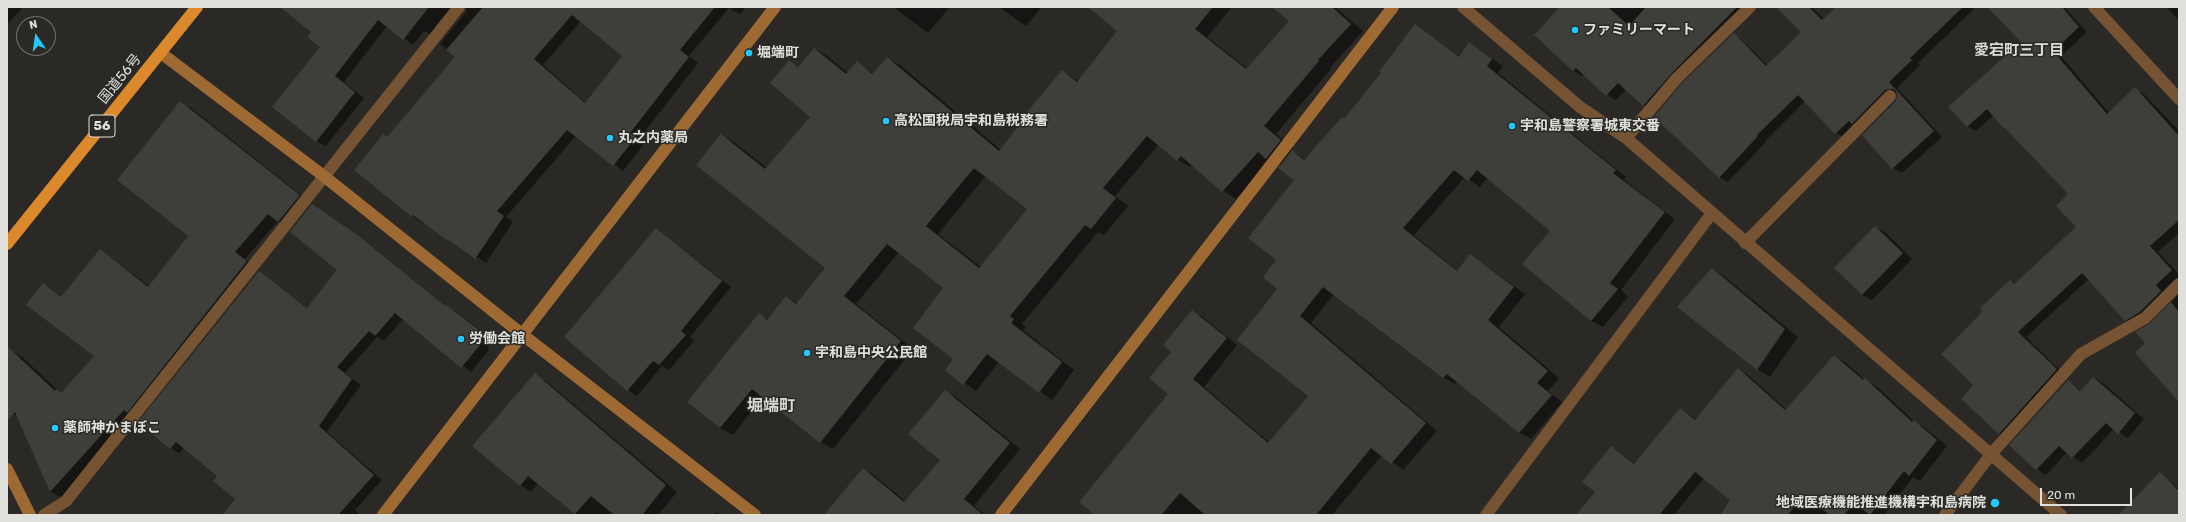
<!DOCTYPE html>
<meta charset="utf-8">
<style>
body{margin:0}
#map{position:relative;width:2186px;height:522px;overflow:hidden;background:#2a2925;font-family:Rubik,sans-serif}
canvas{display:block}
.frame{position:absolute;inset:0;border:8px solid #e0e0dd;pointer-events:none}
.north{position:absolute;left:16px;top:16px;width:40px;height:40px;box-sizing:border-box;background:#2a2925;border:1px solid #73726f;border-radius:50%;rotate:347deg;font-size:11px;font-weight:700;line-height:16px;text-align:center;color:#e0e0dd}
.north::after{content:'';display:block;margin:auto;width:14px;height:18px;background:#23c9fe;clip-path:polygon(50% 0,100% 100%,50% 72%,0 100%)}
.scale{position:absolute;left:2040px;top:488px;width:92px;height:18px;box-sizing:border-box;border:2px solid #e0e0dd;border-top:0;padding-left:5px;font-size:12px;line-height:14px;white-space:nowrap;color:#e0e0dd;-webkit-text-stroke:3px #2a2925;paint-order:stroke}
</style>
<div id="map">
<canvas width="2186" height="522"></canvas>
<div class="frame"></div>
<div class="north">N</div>
<div class="scale">20 m</div>
</div>
<script>
const ctx = document.querySelector('canvas').getContext('2d');
ctx.lineJoin = 'round';
function fillPath(path, color) { ctx.fillStyle = color; ctx.fill(path, 'evenodd'); }
function strokePath(path, color, width, dash) { ctx.strokeStyle = color; ctx.lineWidth = width; ctx.lineCap = dash ? 'butt' : 'round'; ctx.setLineDash(dash || []); ctx.stroke(path); }
function drawText(font, color, halo, rows, align = 'center') {
  ctx.font = font + ' Rubik,"Noto Sans JP",sans-serif'; ctx.lineWidth = 3; ctx.setLineDash([]); ctx.textBaseline = 'middle'; ctx.strokeStyle = halo; ctx.fillStyle = color; for (const [text, x, y, turn = 0] of rows) {
    ctx.save(); ctx.translate(x, y); ctx.rotate((+turn || 0) * Math.PI / 180); ctx.textAlign = isNaN(turn) ? turn : align; if (halo) ctx.strokeText(text, 0, 0); ctx.fillText(text, 0, 0); ctx.restore();
  }
}
const shadow = new Path2D(`
 M7 7H23L7 25Z
 M282 7H464L438 39 424 31 413 45 387 26 344 82 364 98 326 146 316 141 321 46 313 32Z
 M466 7H480L483 9 485 7H746L740 14 729 8 689 56 698 63 639 139 645 143 623 171 576 136 506 217 513 222 486 263 412 216 383 135 388 137 456 57 440 44 466 12ZM581 21 624 56 586 103 543 65Z
 M893 7H950L928 33Z
 M999 7H1042L1026 26Z
 M1090 7H1232L1207 37 1248 69 1290 21 1298 7H1335L1363 31 1330 68 1331 69 1276 134 1293 148 1291 150 1306 160 1345 120 1382 73 1415 25 1460 57 1470 44 1503 66 1498 73 1626 177 1624 180 1675 219 1621 290 1628 297 1603 327 1591 321 1552 230 1487 178 1480 187 1465 177 1414 235 1458 271 1471 255 1525 294 1499 327 1559 378 1548 391 1562 402 1531 439 1520 433 1458 381 1455 384 1444 378 1334 294 1311 323 1437 431 1403 470 1382 455 1332 515H1096L1169 394 1173 352 1193 312 1204 318 1237 345 1204 387 1270 443 1310 395 1278 288V260L1295 180 1281 166 1270 159 1236 199 1223 191 1192 165 1190 167 1178 160 1159 144 1115 196 1128 206 1104 235 1098 232 1022 324 1026 327 1023 330 1074 370 1052 400 999 362 976 391 946 370 955 359 945 287 899 252 856 304 913 349 833 449 820 442 763 397 733 435 720 428 688 402 759 314 769 320 787 297 797 303 826 267 722 135 734 142 767 168 811 116 789 61 799 67 815 49 827 56 848 73 857 63 874 74 887 58 900 65 1001 150 1063 71 1078 81 1119 30ZM986 176 1029 209 981 267 938 234Z
 M1561 7H1752L1653 110 1644 105 1626 89 1616 100 1607 95 1584 74 1582 76 1574 71 1535 35Z
 M1777 7H1812L1824 19 1837 7H1976L1918 63 1920 65 1897 88 1942 137 1902 173 1893 168 1898 94 1894 95 1845 138 1836 133 1805 101 1765 141 1766 142 1728 182 1719 177 1734 35 1742 40 1768 66 1802 32Z
 M1989 7H2064L2087 32 2061 56 2109 113 2135 89 2144 94 2179 131V233L2158 252 2179 274V287L2135 325 2126 320 2089 279 2026 337 2065 375 2008 439 1999 434 1975 385 1984 311 2010 281 2015 284 2077 227 2070 194 1994 115 1976 131 1967 126 2022 42Z
 M2167 7H2179V21Z
 M180 102 191 108 310 202 290 228 278 221 245 259 257 268 62 498 51 492 19 417 13 414 7 400V353L10 350 21 356 62 394 95 356 43 284 62 297 100 250 149 286 189 236Z
 M321 210 368 243 446 307 455 311 487 335 489 350 471 372 403 319 384 341 377 337 345 373 361 385 327 432 382 480 355 510 358 513 356 515H223L237 499 219 476 184 448 179 453 171 448 140 422 259 272 308 308 338 270Z
 M1875 227 1885 232 1912 259 1872 300 1862 295Z
 M657 229 731 287 690 337 694 341 669 370 662 366 637 396 628 390 566 337Z
 M1713 269 1725 277 1798 337 1770 377 1757 369Z
 M2179 294V400L2146 343 2151 324Z
 M1835 357 1845 362 1865 380 1875 385 1914 421 1924 427 1947 446 1920 481 1913 477 1884 515H1721L1731 500 1704 478 1674 515H1578L1596 492 1612 447 1636 464 1681 409 1697 420 1738 369 1748 375 1787 410Z
 M535 375 546 381 677 492 658 515H578L538 483 531 492 520 485Z
 M2094 378 2103 383 2144 419 2128 438 2114 429 2082 463 2067 452 2046 475 2037 469 2068 381 2082 391Z
 M945 391 956 397 1020 449 974 506 985 515H825L864 469 874 475 906 502 941 460Z
 M2160 474 2179 489V515H2119Z
 M716 512 722 515H714Z`);
const building = new Path2D(`
 M280 7H429L403 40 378 20 335 76 355 92 316 142 272 107 320 47 307 37 311 32Z
 M483 7H715L680 50 689 57 630 133 636 137 613 166 567 130 497 211 504 216 475 259 449 240 448 241 413 215 412 217 354 170 383 134 387 137 455 57 446 50ZM572 15 622 56 585 103 534 59Z
 M1088 7H1213L1195 29 1246 69 1289 21 1272 7H1332L1351 24 1318 60 1319 61 1264 126 1281 140 1266 159 1258 152 1222 192 1181 156 1177 161 1147 136 1103 188 1116 198 1091 229 1085 225 1010 316 1014 319 1011 323 1062 362 1039 393 987 354 963 385 945 370 953 359 913 328 943 288 887 244 844 296 901 341 820 443 752 389 720 428 687 402 759 313 767 320 786 296 796 304 825 268 696 165 721 134 765 169 810 117 770 83 789 60 798 67 814 48 846 74 857 61 872 74 887 57 999 151 1028 114 1027 112 1062 70 1077 82 1117 31ZM974 168 1027 209 979 268 926 226Z
 M1560 7H1608L1629 26 1646 7H1737L1672 73 1643 106 1618 83 1606 96 1576 68 1573 71 1534 35Z
 M1776 7H1809L1822 20 1836 7H1963L1910 58 1912 60 1889 82 1934 131 1892 169 1862 135 1896 101 1897 94 1895 90 1892 89 1885 90 1852 124 1849 121 1835 134 1798 95 1757 135 1758 136 1719 178 1654 117 1682 83 1734 33 1766 66 1801 32Z
 M1987 7H2062L2079 27 2053 51 2107 114 2135 87 2179 136V220L2150 246 2172 270 2156 285 2161 291 2140 312 2125 321 2082 273 2018 332 2057 369 1999 434 1961 399 1973 385 1941 354 1983 311 1980 308 2010 280 2014 284 2076 227 2056 206 2068 194 2005 128 2004 129 1987 109 1967 127 1948 107 2021 42Z
 M1415 24 1459 57 1469 42 1492 59 1487 66 1616 170 1613 173 1665 212 1610 283 1618 289 1591 321 1522 264 1550 231 1477 170 1468 181 1454 170 1403 228 1457 271 1470 254 1514 287 1488 320 1548 371 1537 383 1552 395 1519 433 1447 374 1443 378 1323 287 1300 316 1426 423 1391 464 1371 448 1316 515H1205L1180 493 1161 515H1095L1079 502 1168 394 1149 378 1171 352 1163 345 1192 310 1227 338 1193 379 1268 443 1308 396 1237 340 1277 289 1263 277 1276 260 1248 238 1294 180 1278 168 1292 150 1304 160 1342 117 1344 119 1381 73 1379 72Z
 M180 101 300 195 278 222 268 214 235 252 247 261 127 413 124 410 50 492 15 412 7 421V346L55 391 57 389 61 393 94 356 26 305 43 283 61 297 100 249 148 287 188 236 117 180Z
 M312 204 359 236 445 306 446 305 478 329 480 345 461 368 395 313 375 336 369 331 337 367 352 379 319 426 374 475 338 515H222L235 499 213 481 217 476 176 442 170 449 138 422 259 271 307 308 337 270 290 232Z
 M1875 226 1903 253 1862 295 1834 268Z
 M656 228 722 281 681 331 686 335 659 365 653 361 627 391 564 337Z
 M1712 268 1785 329 1757 370 1677 307Z
 M2171 302 2179 312V402L2135 353 2145 343 2135 332 2150 323Z
 M1834 355 1863 380 1865 378 1912 422 1914 420 1937 440 1909 476 1904 471 1870 515 1854 503 1844 515H1830L1803 494 1788 515H1720L1730 500 1695 472 1659 515H1576L1595 492 1582 482 1611 446 1634 464 1680 408 1695 420 1738 368 1785 410Z
 M535 373 666 485 642 515H614L591 496 575 514 528 476 520 486 472 446Z
 M2093 377 2135 413 2118 434 2106 423 2072 458 2059 446 2036 470 2009 445 2068 380 2080 391Z
 M945 390 1010 443 964 499 983 515H824L863 468 904 502 940 460 908 434Z
 M2160 472 2179 491V515H2118Z`);
const lane = new Path2D(`
 M1745 243 1890 96`);
const street = new Path2D(`
 M1463 7 1580 107 1626 138 2061 515
 M2094 7 2179 99
 M1626 138 1677 78 1750 7
 M44 515 66 501 459 7
 M1486 515 1712 213
 M1945 515 1992 453 2081 354 2145 318 2179 284`);
const secondary = new Path2D(`
 M161 53 325 177 523 335 755 515
 M7 469 30 515
 M383 515 775 7
 M1001 515 1393 7`);
const highway = new Path2D(`
 M7 244 197 7`);
const markers = [
 [1575,30,4,"#23c9fe"],
 [749,53,4,"#23c9fe"],
 [886,121,4,"#23c9fe"],
 [1512,126,4,"#23c9fe"],
 [610,138,4,"#23c9fe"],
 [461,339,4,"#23c9fe"],
 [807,353,4,"#23c9fe"],
 [55,428,4,"#23c9fe"],
 [1995,503,5,"#23c9fe"]
];
const shields = [
 [102,126,26]
];
const shieldNames = [
 ["56",102,126]
];
const poiNames = [
 ["ファミリーマート",1583,30],
 ["堀端町",757,53],
 ["高松国税局宇和島税務署",894,121],
 ["宇和島警察署城東交番",1520,126],
 ["丸之内薬局",618,138],
 ["労働会館",469,339],
 ["宇和島中央公民館",815,353],
 ["薬師神かまぼこ",63,428],
 ["地域医療機能推進機構宇和島病院",1986,503,"right"]
];
const streetNames = [
 ["国道56号",120,79,-51]
];
const neighbourhoodNames = [
 ["愛宕町三丁目",2019,51]
];
const quarterNames = [
 ["堀端町",771,406]
];
fillPath(shadow, '#0007');
fillPath(building, '#3e3f3b');
strokePath(lane, '#755333', 12);
strokePath(street, '#755333', 12);
strokePath(secondary, '#9f6933', 12);
strokePath(highway, '#dc882c', 12);
for (const [x, y, r, color] of markers) { const dot = new Path2D(); dot.arc(x, y, r, 0, 2 * Math.PI); ctx.fillStyle = color; ctx.fill(dot); strokePath(dot, '#2a2925', 1.5); }
for (const [x, y, w] of shields) { const box = new Path2D(); box.roundRect(x - w / 2, y - 11, w, 22, 3); ctx.fillStyle = '#2a2925'; ctx.fill(box); strokePath(box, '#e0e0dd', 1); }
drawText('bold 13px', '#e0e0dd', null, shieldNames);
drawText('bold 14px', '#e0e0dd', '#2a2925', poiNames, 'left');
drawText('14px', '#e0e0dd', '#2a2925', streetNames);
drawText('bold 15px', '#dbd9d4', '#2a2925', neighbourhoodNames);
drawText('bold 16px', '#dbd9d4', '#2a2925', quarterNames);
</script>
